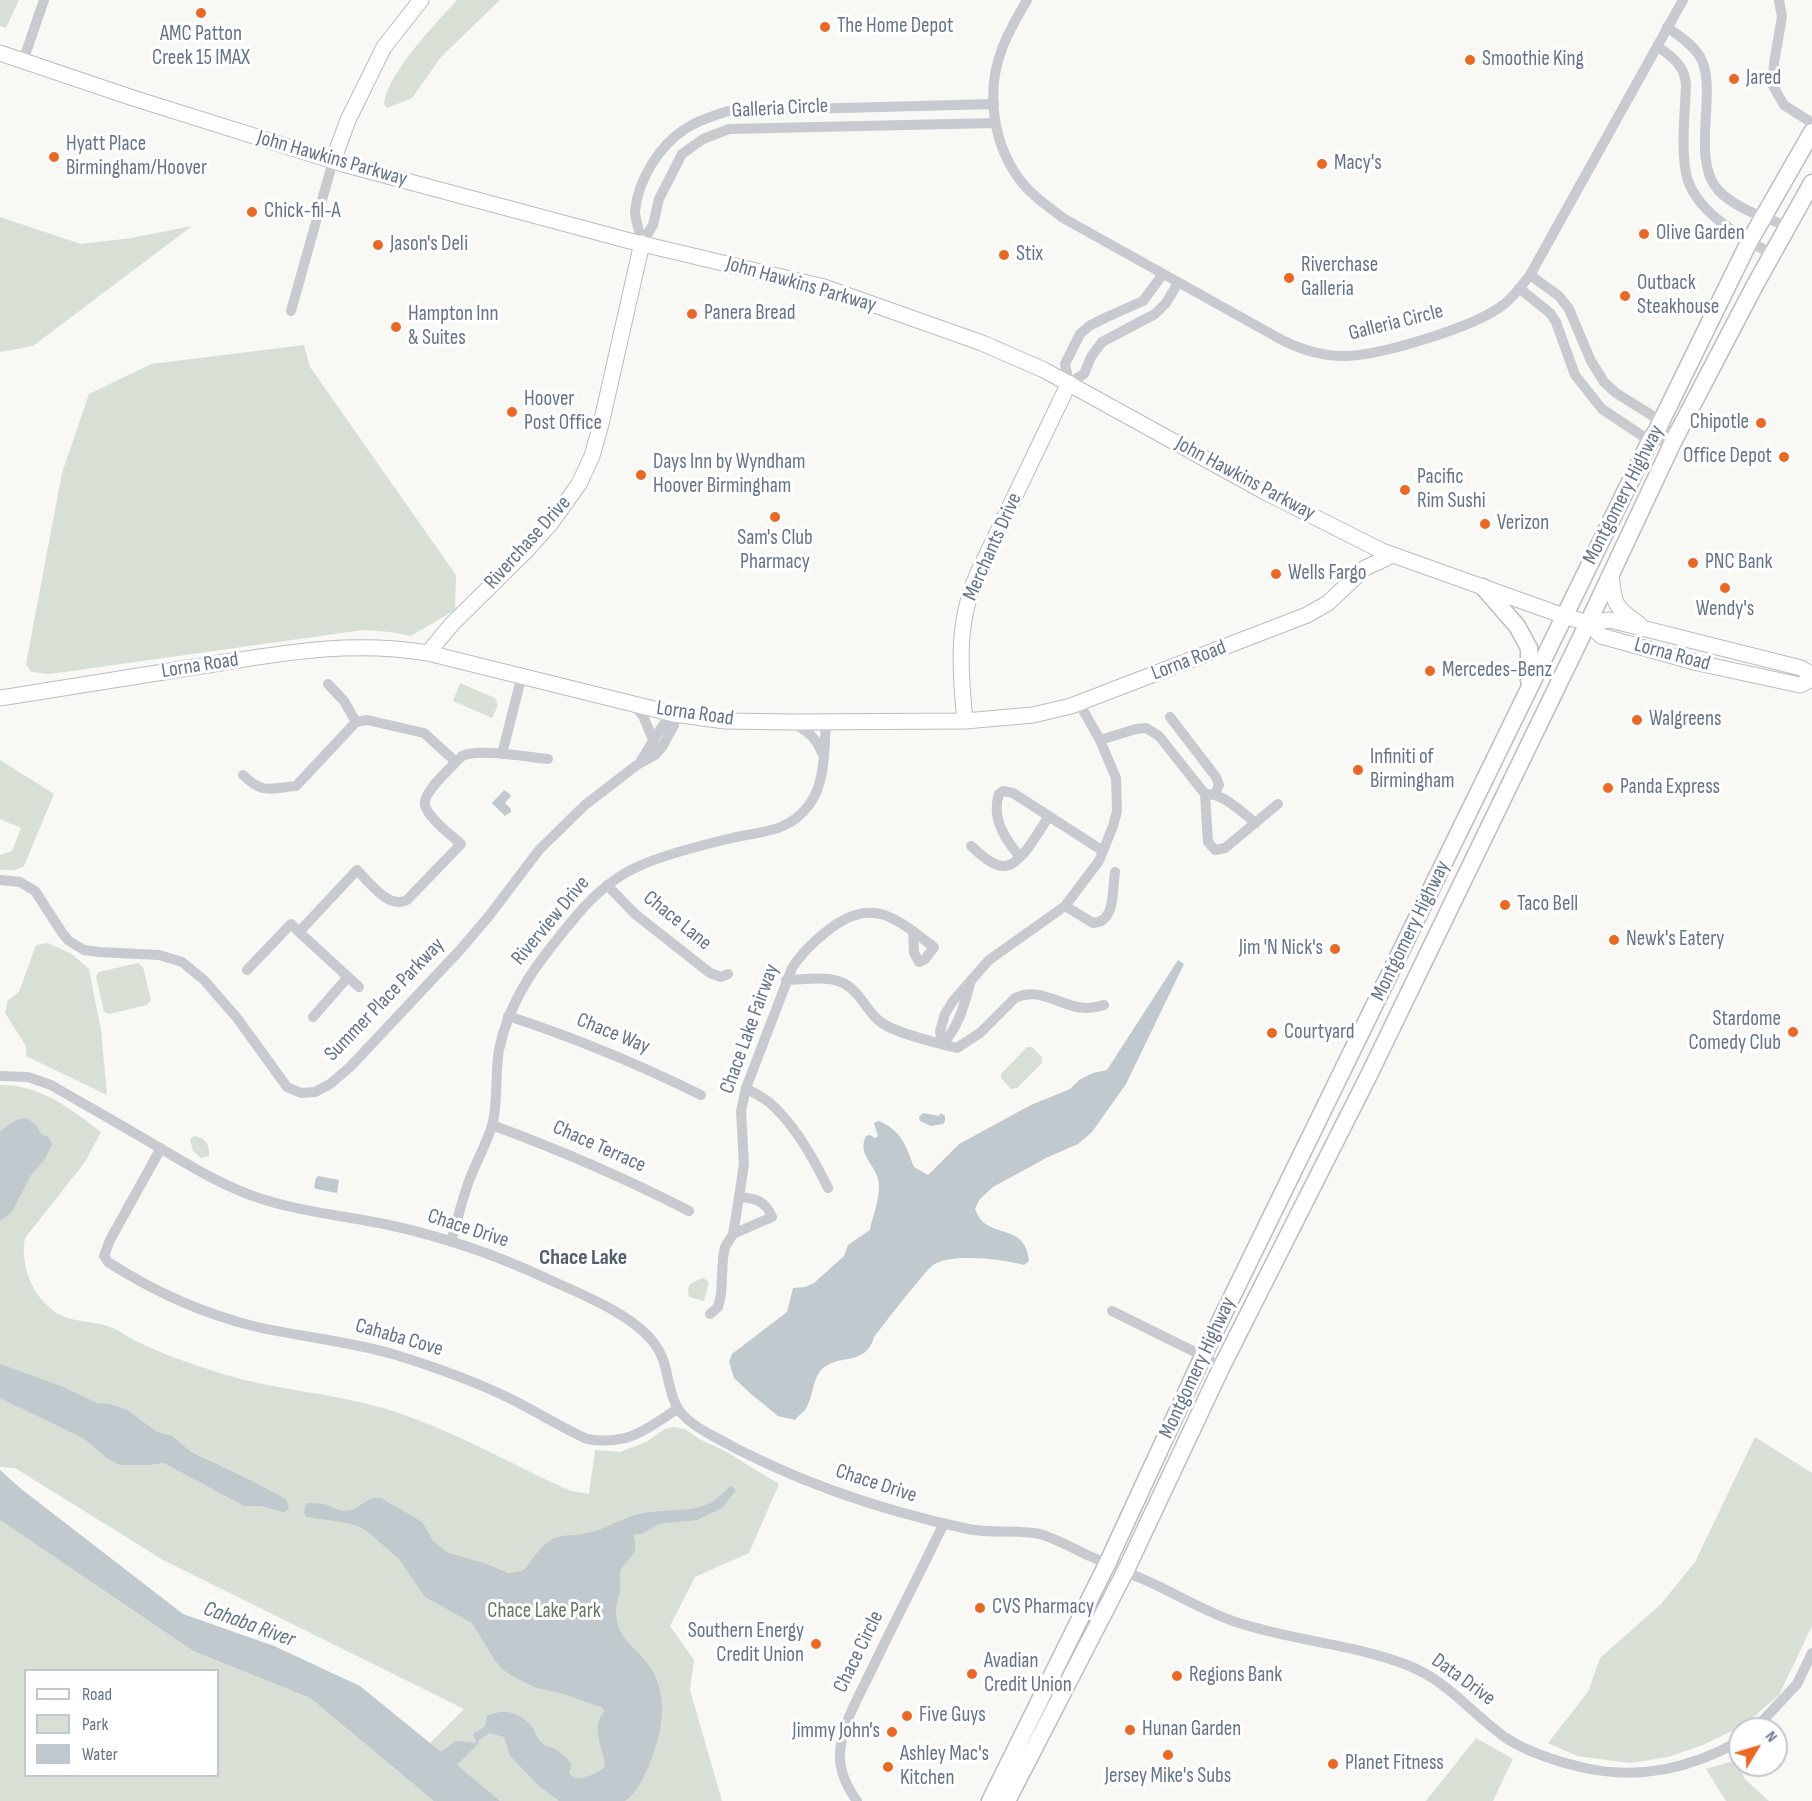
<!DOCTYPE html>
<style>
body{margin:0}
#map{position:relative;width:1812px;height:1801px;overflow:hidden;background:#f8f8f5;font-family:"Sofia Sans Condensed",sans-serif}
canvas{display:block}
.legend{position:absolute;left:24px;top:1669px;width:195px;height:108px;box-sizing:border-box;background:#fff;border:2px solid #c1c7cf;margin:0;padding:8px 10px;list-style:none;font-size:18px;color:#657487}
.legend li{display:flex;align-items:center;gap:12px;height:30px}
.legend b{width:30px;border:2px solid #c1c7cf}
.north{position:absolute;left:1728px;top:1717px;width:60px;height:60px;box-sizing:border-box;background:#fff;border:2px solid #c1c7cf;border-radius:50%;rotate:52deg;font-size:16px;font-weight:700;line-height:24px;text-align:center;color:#657487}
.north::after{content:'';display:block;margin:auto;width:21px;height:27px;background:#eb6722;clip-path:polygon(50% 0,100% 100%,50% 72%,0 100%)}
</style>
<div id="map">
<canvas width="1812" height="1801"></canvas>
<ul class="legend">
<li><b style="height:8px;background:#fff"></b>Road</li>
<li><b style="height:16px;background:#d8e0d6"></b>Park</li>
<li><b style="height:16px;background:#bfc9ce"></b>Water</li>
</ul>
<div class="north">N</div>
</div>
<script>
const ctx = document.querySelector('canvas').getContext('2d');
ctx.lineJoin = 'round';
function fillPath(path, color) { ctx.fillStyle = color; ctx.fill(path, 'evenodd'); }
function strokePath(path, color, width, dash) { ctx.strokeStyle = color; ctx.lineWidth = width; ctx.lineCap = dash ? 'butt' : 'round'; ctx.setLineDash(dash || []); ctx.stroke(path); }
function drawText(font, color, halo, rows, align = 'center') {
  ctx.font = font + ' "Sofia Sans Condensed",sans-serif'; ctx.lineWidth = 6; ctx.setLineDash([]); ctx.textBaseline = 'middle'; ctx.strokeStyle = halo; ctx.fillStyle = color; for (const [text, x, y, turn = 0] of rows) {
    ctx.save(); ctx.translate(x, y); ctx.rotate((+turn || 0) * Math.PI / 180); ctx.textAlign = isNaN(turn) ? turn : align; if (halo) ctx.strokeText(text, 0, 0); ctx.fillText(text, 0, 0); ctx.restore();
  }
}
const green = new Path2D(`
 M0 0H19L6 28 0 26Z
 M457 0H500L441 57 412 98 387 108 384 104C387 74 436 23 457 0Z
 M0 217 81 244 131 238 192 226 33 346 0 352Z
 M304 345 310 367 456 575 455 610 411 636 391 632 363 630 50 674 31 672 26 664 62 473 89 394 151 364Z
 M460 683 495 698 498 705 492 718 453 701Z
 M0 760 54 794 24 866 15 870H0V855L12 851 21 828 0 819Z
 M48 943 72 954 89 969 101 1030 107 1095 26 1056V1046L5 1013 8 1000 19 992 36 945Z
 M138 963 143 967 151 1000 147 1005 109 1014 104 1012 96 976 99 972Z
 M1027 1047H1032L1042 1057V1063L1017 1088 1011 1089 1001 1078V1074Z
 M0 1085C39 1084 71 1109 101 1132L85 1162 25 1238C20 1263 31 1292 50 1308 67 1324 90 1319 110 1327 120 1330 128 1338 138 1342 165 1355 194 1365 223 1374 275 1390 331 1393 383 1408 450 1428 508 1463 571 1491L589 1494 595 1450 620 1452 646 1442 665 1429 674 1427 685 1429 701 1440 725 1451 779 1484 749 1553 695 1577 670 1626 694 1660 690 1690 722 1801H0V1520L193 1651 310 1698 400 1773 464 1709 163 1560 15 1468 0 1467ZM26 1670H218V1776H26Z
 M194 1136C205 1137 210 1145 209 1156L201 1158 193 1151 190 1139Z
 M702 1278 707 1280 709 1283 704 1301 689 1297 688 1290 690 1284Z
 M1755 1437 1812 1473V1626L1779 1695 1744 1725 1703 1745 1668 1757 1630 1763 1577 1756 1548 1743 1588 1692 1600 1658 1661 1604 1695 1562Z
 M1476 1738 1513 1759 1493 1801H1426Z
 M1736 1760 1745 1779 1769 1801H1726L1706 1769Z`);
const water = new Path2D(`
 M504 790 510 794 511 796 505 803 511 809V812L505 816 492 803Z
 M1178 960 1184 964 1126 1084 1092 1132 1078 1144 1048 1157 993 1187 979 1200 975 1209C977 1213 979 1219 983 1222 999 1236 1026 1227 1029 1261L1024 1265C1003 1259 951 1253 933 1265 927 1270 922 1277 917 1283 902 1300 888 1319 874 1337 866 1367 837 1353 821 1370 812 1380 813 1399 805 1410 802 1413 798 1416 795 1420L778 1416 751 1394 734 1378 729 1362 732 1354 787 1312 793 1288 805 1287 814 1283 844 1256 848 1245 870 1230C873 1215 882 1194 878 1179 874 1163 857 1154 866 1136L870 1135 875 1138 878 1136 874 1123 879 1121C902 1131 906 1146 914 1167L928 1175 959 1144 1031 1105 1070 1089 1079 1080 1093 1073 1107 1070Z
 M923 1113 939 1116 941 1113 945 1116V1121L943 1124 931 1126 920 1121 919 1117Z
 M26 1118 35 1124 42 1135 48 1136 52 1144 45 1159 31 1175 12 1212 0 1221V1131L16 1120Z
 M318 1176 339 1180 337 1193 316 1189 314 1187 316 1178Z
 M0 1364 61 1386 97 1403 110 1404 127 1410 157 1432 172 1436 191 1452 248 1479 286 1499 289 1507 287 1511 283 1512 262 1506H244L164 1463 147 1465H120L108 1459 83 1438 0 1398Z
 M0 1470 20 1488 183 1614 274 1646 360 1686 441 1752 456 1741 475 1743 476 1741 473 1734 485 1726 487 1716C504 1708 520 1712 532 1727 536 1732 537 1739 542 1743 548 1748 543 1744 550 1747 559 1750 566 1757 572 1765L569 1773 574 1778C585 1779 596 1774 605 1767 605 1751 589 1728 604 1712L603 1708 567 1695 534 1687 512 1676 502 1669 496 1662 472 1623 425 1597 399 1559 368 1532 360 1527 348 1523 306 1517 304 1513 305 1505 308 1503 324 1504 342 1511 352 1510 372 1498H381L422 1522 433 1541 448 1553 484 1563 508 1573 522 1571 526 1568C533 1558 541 1546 551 1540 561 1534 572 1536 583 1534 605 1531 623 1516 644 1513 679 1507 704 1517 729 1487L731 1486 736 1490 722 1508 697 1520 658 1524 642 1534H636L634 1536C634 1540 636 1546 635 1550 632 1558 622 1564 620 1573 619 1579 621 1586 620 1592 619 1597 616 1603 616 1609 615 1639 636 1646 650 1667 671 1698 661 1740 646 1772 641 1783 635 1794 625 1801H559L538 1785 510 1756 504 1737 490 1733 479 1740 478 1744 457 1765 500 1801H434L310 1698 193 1651 0 1520Z`);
const street = new Path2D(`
 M1027 0C1018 16 1008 32 1002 49 985 93 993 148 1024 185 1035 198 1049 207 1063 218L1282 340C1302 350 1324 357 1348 356 1384 354 1475 327 1503 305 1514 297 1522 285 1530 275L1683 0
 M1779 0 1782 17 1774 63 1773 86 1784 105 1812 123
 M1667 27C1678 35 1691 43 1699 55 1720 87 1689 157 1718 190 1736 209 1764 217 1787 226
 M1657 46C1672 57 1685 65 1686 85 1685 112 1681 147 1686 173 1693 211 1741 237 1772 254
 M23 61 44 0
 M642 243C640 233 635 220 635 211 638 180 659 146 685 129 698 120 713 116 728 111L994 104
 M642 243 653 225 659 199 682 154 703 139 729 129 995 123
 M1163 274 1143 301 1107 317 1089 326 1080 334 1065 364 1069 383 1084 374 1091 357 1102 342 1155 314 1166 303 1178 283
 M1530 275 1559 296 1569 309 1591 361 1604 382 1616 393 1661 421 1674 440
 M1519 288 1550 313 1556 322 1575 375 1602 409 1650 441 1674 440
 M291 311 333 161
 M328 684 344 701 356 722 367 720 424 733 456 762
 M633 704 643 716 654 742
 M1170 717 1216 777 1219 785 1215 794
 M792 722C807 731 816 737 822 753
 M1100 740 1136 729 1146 728 1159 736 1205 794 1208 842 1215 850 1225 848 1278 804
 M502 754 522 675
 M641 760C652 745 659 726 674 714
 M243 775C264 795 269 788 296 786L356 722
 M1208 794C1226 795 1242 813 1256 823
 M971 846C980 854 991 865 1003 866 1020 868 1040 829 1049 816
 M1020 857C1005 839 991 818 999 794L1003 791 1013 793 1103 851
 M0 880 20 882 35 891 63 934 69 941 84 950 99 952 159 955 182 962 204 980 237 1018 287 1087 301 1093 315 1092 330 1084 350 1067 460 950 489 916 539 850 585 805 637 765 655 755 662 747 674 725V714
 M607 885 635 914 710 973 721 977 728 974
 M1065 906 1093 923C1116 922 1112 890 1115 872
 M247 970 291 924 299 932
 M786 980C809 980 838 972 855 992 865 1002 870 1015 882 1023 898 1034 937 1043 957 1048L980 1033 1015 998C1047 983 1067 1018 1104 1005
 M971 980C965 1002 959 1028 942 1044L940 1031 945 1014 953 1001 989 960 1065 906 1099 861 1113 826 1117 811 1116 778 1100 740 1079 703
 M359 987 299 932 357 870C369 882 389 910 407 900L461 844C451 835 428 818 425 805 422 792 453 766 462 756 478 748 528 757 548 759
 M508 1016C576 1038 636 1063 701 1095
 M313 1017 348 977
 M0 1076 28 1077 51 1085C87 1106 123 1126 158 1147 191 1166 222 1186 259 1198 301 1212 346 1216 389 1225 444 1237 499 1256 550 1280 583 1295 632 1314 654 1343 669 1362 666 1385 676 1405 682 1418 698 1428 711 1435 791 1480 879 1510 968 1529 992 1534 1023 1529 1043 1535 1058 1540 1073 1548 1087 1555 1110 1565 1133 1574 1156 1585 1181 1597 1207 1612 1233 1621 1290 1641 1351 1643 1407 1665 1447 1680 1472 1714 1506 1738 1529 1753 1559 1762 1585 1768 1641 1780 1691 1768 1740 1741
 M746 1088C754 1093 763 1097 770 1103 795 1125 814 1159 828 1188
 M492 1125C560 1150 625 1178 689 1211
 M161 1148 110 1240 104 1256 108 1262C153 1291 201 1313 253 1326 300 1337 349 1341 396 1355 435 1367 474 1381 511 1399 537 1412 561 1427 587 1439 627 1446 646 1430 677 1409
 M733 1234 772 1217C766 1201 755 1198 739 1197
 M451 1242C457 1221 462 1200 469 1181 476 1161 488 1142 493 1122 498 1098 495 1074 499 1050 510 995 542 957 577 915 594 895 613 878 637 867 665 854 702 845 732 838 762 831 788 833 809 805 826 782 824 749 826 722
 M1112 1311 1203 1356 1221 1368
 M710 1314 718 1307 721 1295 723 1258 725 1247 733 1234 739 1197 744 1164 741 1111 746 1088 792 968C801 954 813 942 827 931 872 895 895 918 934 947L925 959 919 962 914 953 913 931
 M1755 1729 1797 1684 1812 1653
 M857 1801C847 1787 839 1772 840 1754 841 1726 858 1698 870 1673 894 1623 920 1573 944 1523`);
const secondary = new Path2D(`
 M0 53 133 98 343 164 630 241 824 287 982 343 1044 370 1267 493 1382 551 1564 616 1588 623 1610 620 1801 668 1812 675
 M333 161 348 120 384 47 421 0
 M1611 573C1614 604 1613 606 1639 624
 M1588 623 1601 636 1698 663 1800 685 1812 679
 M428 653 452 624 526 551 551 523 579 484 592 456 601 424 642 243
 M0 698C69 687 138 676 207 665 284 653 350 640 428 653L674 714 725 721 792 722 965 721 1033 715 1071 706 1307 615 1328 603 1365 568 1393 555
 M965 721C960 670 956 622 978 573L1069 383`);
const primary = new Path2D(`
 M1483 587 1517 626 1529 648V681
 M990 1801 1107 1564 1203 1356 1650 441 1657 430 1749 242 1812 132
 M1007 1801 1126 1570 1221 1368 1369 1075 1588 623 1674 440 1755 285 1812 183`);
const markers = [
 [201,13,6,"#eb6722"],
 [825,27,6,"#eb6722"],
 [1470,60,6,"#eb6722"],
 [1734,79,6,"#eb6722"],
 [54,157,6,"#eb6722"],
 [1322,164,6,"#eb6722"],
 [252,212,6,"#eb6722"],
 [1644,234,6,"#eb6722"],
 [378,245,6,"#eb6722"],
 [1004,255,6,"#eb6722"],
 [1289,278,6,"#eb6722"],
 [1625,296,6,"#eb6722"],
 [692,314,6,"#eb6722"],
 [396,327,6,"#eb6722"],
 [512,412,6,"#eb6722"],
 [1761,423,6,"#eb6722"],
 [1784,457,6,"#eb6722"],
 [641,475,6,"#eb6722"],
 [1405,490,6,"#eb6722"],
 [775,517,6,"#eb6722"],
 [1485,524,6,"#eb6722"],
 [1693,563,6,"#eb6722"],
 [1276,574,6,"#eb6722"],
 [1725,588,6,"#eb6722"],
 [1430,671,6,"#eb6722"],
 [1637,720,6,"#eb6722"],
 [1358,770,6,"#eb6722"],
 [1608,788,6,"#eb6722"],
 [1505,905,6,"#eb6722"],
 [1614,940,6,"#eb6722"],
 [1335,949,6,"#eb6722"],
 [1793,1032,6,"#eb6722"],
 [1272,1033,6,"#eb6722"],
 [980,1608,6,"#eb6722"],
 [816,1644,6,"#eb6722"],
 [972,1674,6,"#eb6722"],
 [1177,1676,6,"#eb6722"],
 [907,1716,6,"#eb6722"],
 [1130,1730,6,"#eb6722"],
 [892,1732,6,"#eb6722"],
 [1168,1755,6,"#eb6722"],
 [1333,1764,6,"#eb6722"],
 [888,1767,6,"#eb6722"]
];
const poiNames = [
 ["The Home Depot",837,27],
 ["AMC Patton",201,35,"center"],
 ["Creek 15 IMAX",201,59,"center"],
 ["Smoothie King",1482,60],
 ["Jared",1746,79],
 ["Hyatt Place",66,145],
 ["Birmingham/Hoover",66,169],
 ["Macy's",1334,164],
 ["Chick-fil-A",264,212],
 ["Olive Garden",1656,234],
 ["Jason's Deli",390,245],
 ["Stix",1016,255],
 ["Riverchase",1301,266],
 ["Galleria",1301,290],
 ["Outback",1637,284],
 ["Steakhouse",1637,308],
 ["Panera Bread",704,314],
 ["Hampton Inn",408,315],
 ["& Suites",408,339],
 ["Hoover",524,400],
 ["Post Office",524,424],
 ["Chipotle",1749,423,"right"],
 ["Office Depot",1772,457,"right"],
 ["Days Inn by Wyndham",653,463],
 ["Hoover Birmingham",653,487],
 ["Pacific",1417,478],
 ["Rim Sushi",1417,502],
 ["Verizon",1497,524],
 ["Sam's Club",775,539,"center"],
 ["Pharmacy",775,563,"center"],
 ["PNC Bank",1705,563],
 ["Wells Fargo",1288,574],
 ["Wendy's",1725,610,"center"],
 ["Mercedes-Benz",1442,671],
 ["Walgreens",1649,720],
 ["Infiniti of",1370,758],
 ["Birmingham",1370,782],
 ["Panda Express",1620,788],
 ["Taco Bell",1517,905],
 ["Newk's Eatery",1626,940],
 ["Jim 'N Nick's",1323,949,"right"],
 ["Stardome",1781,1020,"right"],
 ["Comedy Club",1781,1044,"right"],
 ["Courtyard",1284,1033],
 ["CVS Pharmacy",992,1608],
 ["Southern Energy",804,1632,"right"],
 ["Credit Union",804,1656,"right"],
 ["Avadian",984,1662],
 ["Credit Union",984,1686],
 ["Regions Bank",1189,1676],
 ["Five Guys",919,1716],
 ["Hunan Garden",1142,1730],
 ["Jimmy John's",880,1732,"right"],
 ["Ashley Mac's",900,1755],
 ["Kitchen",900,1779],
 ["Planet Fitness",1345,1764],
 ["Jersey Mike's Subs",1168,1777,"center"]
];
const streetNames = [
 ["Galleria Circle",780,109,-3],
 ["John Hawkins Parkway",332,159,16],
 ["John Hawkins Parkway",801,285,16],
 ["Galleria Circle",1396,323,-14],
 ["John Hawkins Parkway",1245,479,28],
 ["Montgomery Highway",1624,495,-63],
 ["Riverchase Drive",528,543,-48],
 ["Merchants Drive",993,547,-66],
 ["Lorna Road",1672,655,15],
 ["Lorna Road",1189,661,-21],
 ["Lorna Road",200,666,-9],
 ["Lorna Road",695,714,8],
 ["Riverview Drive",551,921,-50],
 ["Chace Lane",677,921,39],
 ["Montgomery Highway",1411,931,-64],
 ["Summer Place Parkway",385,1000,-46],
 ["Chace Lake Fairway",750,1029,-70],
 ["Chace Way",613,1034,22],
 ["Chace Terrace",599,1147,24],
 ["Chace Drive",468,1229,18],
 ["Cahaba Cove",399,1338,16],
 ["Montgomery Highway",1198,1368,-65],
 ["Chace Drive",876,1484,18],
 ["Chace Circle",859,1652,-64],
 ["Data Drive",1463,1680,36]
];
const parkNames = [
 ["Chace Lake Park",544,1612]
];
const neighbourhoodNames = [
 ["Chace Lake",583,1258]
];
const waterNames = [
 ["Cahaba River",249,1625,20]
];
fillPath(green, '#d8e0d6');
fillPath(water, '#bfc9ce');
strokePath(secondary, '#b9bdc3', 17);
strokePath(primary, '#babdc2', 19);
strokePath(street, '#c7cace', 10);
strokePath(secondary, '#fff', 15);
strokePath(primary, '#fff', 16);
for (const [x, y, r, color] of markers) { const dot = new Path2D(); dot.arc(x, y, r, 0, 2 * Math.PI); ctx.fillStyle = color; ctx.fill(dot); strokePath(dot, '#fff', 2); }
drawText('21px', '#657487', '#fff', poiNames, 'left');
drawText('21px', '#657487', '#fff', streetNames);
drawText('21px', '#637961', '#fff', parkNames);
drawText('bold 22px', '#545f6c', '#fff', neighbourhoodNames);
drawText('italic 22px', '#617683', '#fff', waterNames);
</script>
